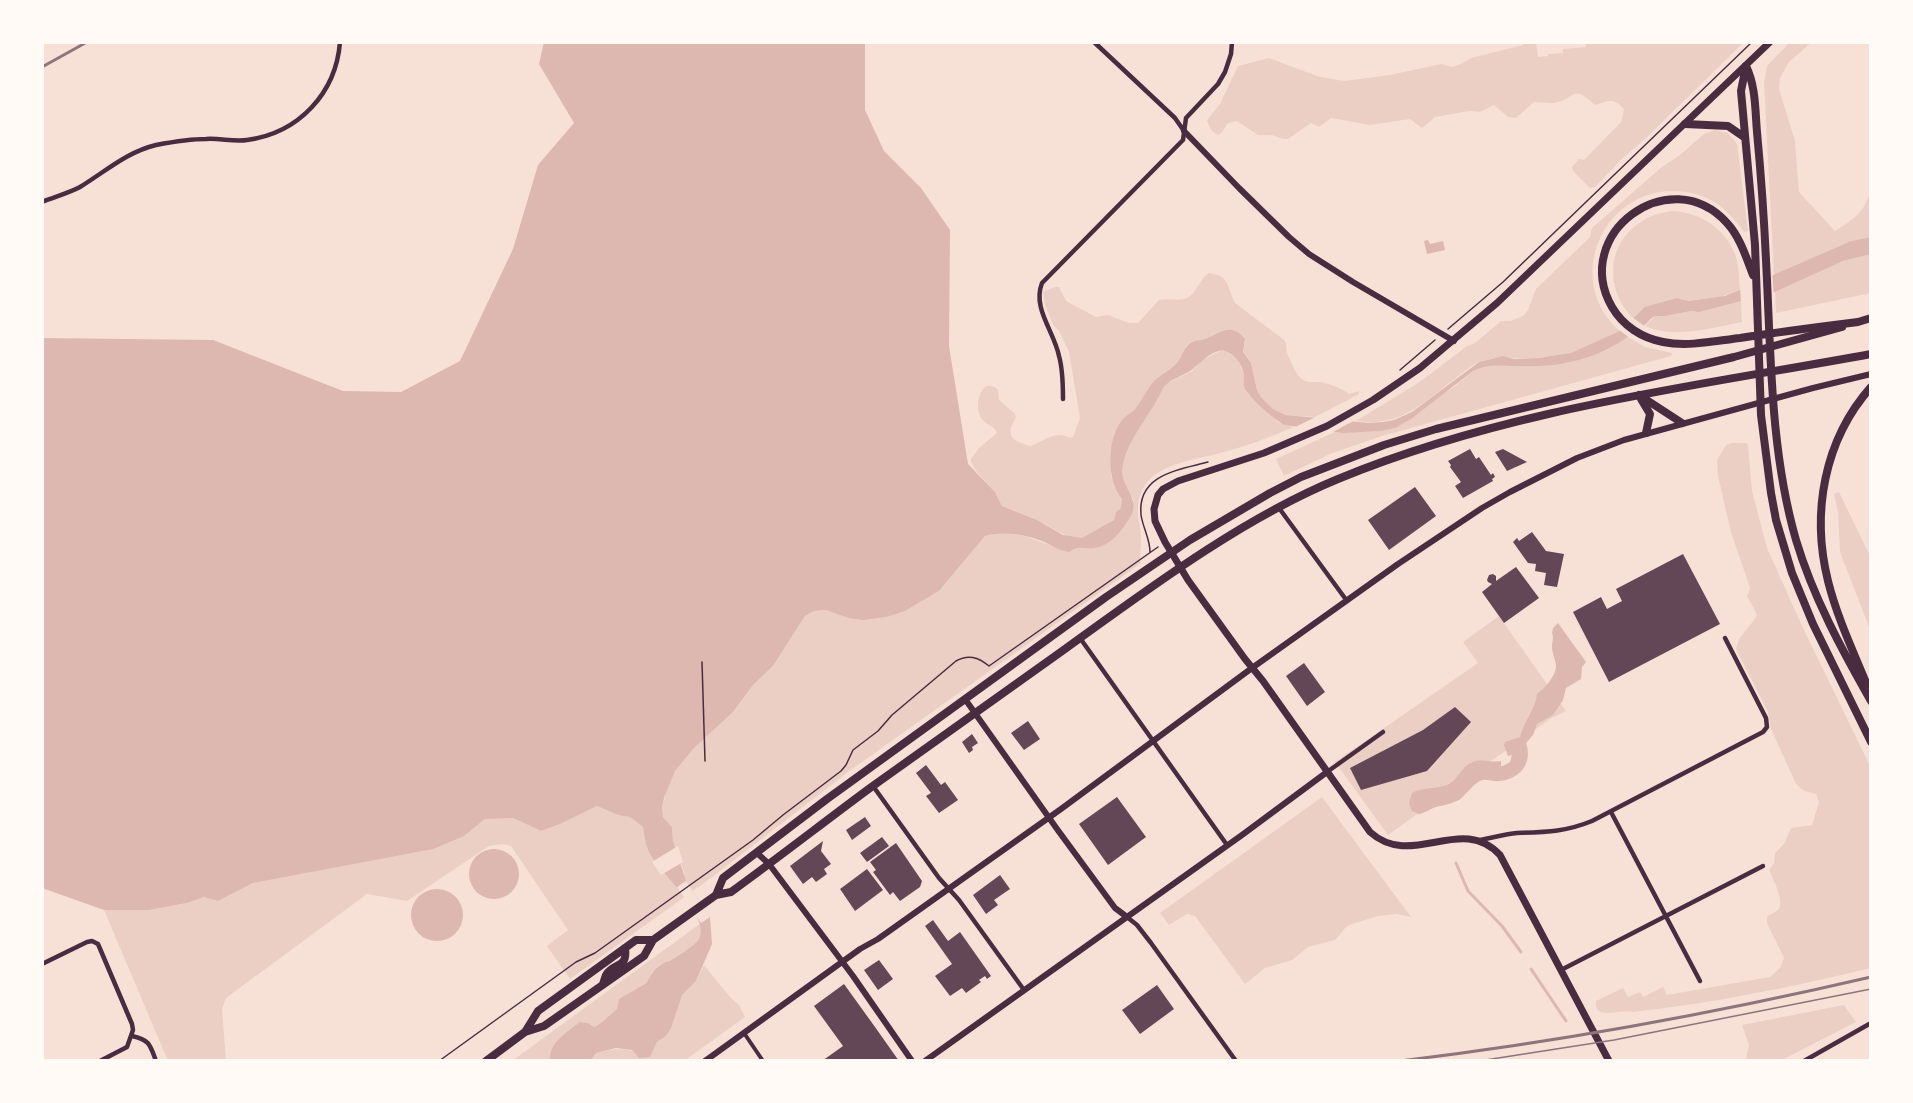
<!DOCTYPE html>
<style>
body{margin:0}
#map{position:relative;width:1913px;height:1103px;overflow:hidden;background:#f7e1d7;font-family:Ubuntu,sans-serif}
canvas{display:block}
.frame{position:absolute;inset:0;border:44px solid #fffaf5;pointer-events:none}
</style>
<div id="map">
<canvas width="1913" height="1103"></canvas>
<div class="frame"></div>
</div>
<script>
const ctx = document.querySelector('canvas').getContext('2d');
ctx.lineJoin = 'round';
function fillPath(path, color) { ctx.fillStyle = color; ctx.fill(path, 'evenodd'); }
function strokePath(path, color, width, dash) { ctx.strokeStyle = color; ctx.lineWidth = width; ctx.lineCap = dash ? 'butt' : 'round'; ctx.setLineDash(dash || []); ctx.stroke(path); }
const green = new Path2D(`
 M1523 42H1536L1538 57 1548 56V54L1563 53V49L1586 47V42H1744L1646 138 1624 157 1595 187 1590 188 1573 171 1572 167 1579 159 1584 160 1621 122 1624 109C1613 97 1609 101 1595 105 1570 82 1577 100 1553 103 1547 103 1540 102 1534 102L1516 118 1508 117 1494 105 1480 112 1470 111 1435 117 1422 128 1410 119 1370 125 1331 118 1319 127 1311 123 1288 139H1283L1272 135H1258L1237 121C1222 123 1228 128 1219 135 1212 133 1209 127 1207 120L1220 104 1238 66 1269 58 1317 76 1344 81 1390 75 1441 64 1452 67 1461 64 1471 58 1523 45Z
 M1790 42H1812L1789 62 1780 78 1779 89 1795 141 1799 192 1835 231C1855 218 1866 212 1871 187V237L1851 241 1774 275 1764 83 1767 66Z
 M1715 130 1728 133 1737 144 1748 231 1744 232C1726 206 1705 191 1672 191 1600 192 1564 283 1620 331 1595 346 1567 357 1538 358 1518 360 1499 354 1479 362 1471 365 1464 372 1457 377 1424 402 1400 428 1356 421L1421 381 1467 346 1475 343 1501 321H1511L1523 316 1528 310 1536 289 1590 237 1592 228 1663 166 1680 155 1704 134Z
 M1672 211C1700 212 1727 229 1736 257 1739 267 1739 279 1740 289L1721 297 1689 301 1677 298 1634 319C1605 292 1605 244 1641 222 1650 215 1661 213 1672 211Z
 M1871 254V293L1776 313 1775 292 1843 261Z
 M1209 273C1231 276 1227 288 1235 303L1284 340C1287 344 1286 348 1287 353 1290 360 1294 369 1298 375 1304 383 1310 382 1319 382 1325 382 1344 389 1349 394L1359 391V394L1315 417 1286 415 1273 409 1261 397 1257 390 1251 363 1243 352 1245 342 1221 331 1202 341H1193L1186 346 1182 358 1167 373 1154 382 1135 410 1122 420 1112 445 1111 464V475L1118 494 1122 499 1121 508 1116 512 1114 520 1083 538 1077 537 1083 541 1123 522 1134 500 1124 485 1122 475V465L1135 432 1158 398 1161 390 1168 383 1192 371 1202 360 1220 351H1225L1238 359 1244 375V386L1248 394 1278 422 1294 427C1270 437 1245 447 1220 453 1187 462 1140 465 1138 508 1137 518 1141 526 1141 536 1142 545 1139 554 1141 563L848 772 711 878 570 979 547 946 568 930 511 846 502 844 489 846 407 901 367 894 226 998 222 1009 226 1061H168L104 910H149L187 903 204 897 218 901 253 883 464 836 485 819 492 818H513L541 831 560 824 597 806 618 815 630 817 643 827 647 849 685 875 673 841 672 827 663 817 662 808 667 789 675 771 694 748 733 712 753 685 773 666 805 616 814 611 826 610 848 618 905 611 939 591 985 536C1014 528 1033 540 1060 549L1065 535 1037 520 1002 506 995 492 977 472 971 462V459L979 448 997 433C995 425 984 425 980 416 974 404 982 375 998 390L999 400 1015 414 1016 418C1004 436 1013 441 1030 446 1043 442 1056 429 1070 438L1073 437 1080 418 1069 352 1059 331 1053 325 1045 305 1043 292 1055 287H1059L1066 301 1096 317 1108 315 1129 323H1138L1158 301C1167 297 1177 302 1187 298 1198 292 1199 279 1209 273Z
 M1741 300 1742 322C1712 328 1673 339 1645 326L1655 316H1666L1691 311 1699 312Z
 M1628 337 1645 347 1672 353 1671 356 1382 436 1330 454 1284 476 1276 459 1335 432 1380 431 1454 387 1473 371 1482 367 1498 364 1542 366 1571 362 1607 350Z
 M1732 443H1746L1748 445 1752 491 1767 548 1804 630 1871 768V968C1792 987 1714 1003 1633 1012 1622 1008 1593 1022 1596 1001L1623 988 1628 997 1640 992 1643 997 1663 987 1667 995 1770 977 1780 968 1784 958 1767 923V917C1770 914 1777 912 1779 908 1784 900 1773 879 1769 870L1774 863 1775 853 1784 844 1791 828 1812 825 1819 802 1816 794 1804 791 1796 784 1771 729 1768 712 1736 649 1739 639 1757 616C1755 608 1750 603 1747 596L1750 589 1749 585 1731 532 1718 476 1717 460 1726 445Z
 M1839 492 1871 558V632L1840 552 1838 512 1834 494Z
 M1499 616 1566 711 1550 719 1388 835 1335 762 1478 663 1463 642Z
 M1322 797 1411 917 1396 914 1378 916 1352 924 1347 926 1335 940 1308 947 1292 960 1265 968 1245 984 1195 916 1187 914 1169 925 1160 913Z
 M701 923V934L698 942 670 961 648 983 619 1002 617 1009C609 1015 603 1023 594 1027L588 1023 580 1022C567 1032 548 1043 550 1061H512Z
 M704 965 730 997 739 1005 745 1017 684 1061H590L595 1053C620 1047 627 1048 650 1057L657 1042 665 1037 682 995 696 981Z
 M1844 1005 1856 1022 1780 1061H1743L1746 1059 1749 1045 1742 1025Z`);
const water = new Path2D(`
 M544 42H865V110L884 151 921 188 950 230 949 346 968 464 995 492 1002 506 1037 520 1063 535 1082 538 1114 520 1116 512 1121 508 1122 499C1106 480 1107 439 1122 420 1126 415 1132 413 1136 408 1142 400 1147 389 1154 381 1161 375 1169 371 1176 364 1183 357 1183 347 1192 342 1196 340 1200 341 1205 339 1221 332 1231 322 1245 339L1243 352 1251 363 1257 390 1261 397 1273 409 1286 415 1369 423 1383 422 1394 420 1412 412 1479 362 1503 356 1514 359 1539 358 1571 353 1620 331 1645 307 1677 298 1689 301 1725 296 1851 241 1871 237V254L1843 261 1775 292 1699 312 1691 311 1666 316H1655C1649 319 1647 324 1641 328 1619 344 1597 357 1570 362 1553 366 1536 367 1518 366 1501 366 1489 363 1473 371L1411 419 1395 428 1380 431 1344 433 1285 425C1274 420 1251 399 1245 389 1243 384 1244 380 1244 375 1242 364 1236 355 1225 351 1215 348 1201 362 1194 368 1186 375 1175 377 1167 384 1161 389 1161 394 1157 400 1145 421 1129 439 1123 464 1117 487 1144 498 1129 519 1121 532 1111 545 1095 548 1085 550 1078 544 1070 552 1060 551 1051 545 1042 541 1023 534 1004 531 985 536L939 591 905 611 886 617 863 620 848 618 826 610 814 611 805 616 773 666 753 685 733 712 694 748 675 771 664 798 662 808 663 817 672 827 673 841 686 881 710 917 712 944 696 981 682 995 671 1028 665 1037 657 1042 650 1057 639 1058 632 1050 616 1048 596 1053 590 1061H550C548 1043 567 1032 580 1022L588 1023 594 1027C603 1023 609 1015 617 1009L619 999 647 983C651 973 659 963 670 961 677 956 696 945 699 939 712 916 657 871 648 850 645 843 644 834 643 827L630 817 618 815 597 806 560 824 541 831 513 818 485 819 464 836 433 849 253 883 218 901 204 897 187 903 149 910H104L42 888V338L213 340 343 391 401 392 460 361 513 249 538 165 574 123 539 64Z
 M1428 240 1430 244 1443 241 1445 250 1427 254 1424 241Z
 M1558 623 1586 662 1582 667 1581 679 1566 688 1563 700 1553 715 1537 724 1533 735 1526 743C1533 763 1520 780 1498 781 1492 782 1486 778 1480 781 1472 785 1466 795 1459 800 1451 804 1444 805 1436 807 1430 809 1425 813 1419 814L1412 811 1409 803 1412 793C1423 787 1433 789 1444 786 1458 783 1460 766 1473 762 1482 758 1491 763 1501 761V766H1503L1510 762 1512 755 1508 756 1504 745 1505 742 1520 737C1523 723 1536 708 1537 694 1545 688 1555 677 1556 667 1556 660 1552 654 1552 647 1552 642 1554 639 1552 633L1553 628Z
 M469 874a25 25 0 1 1 50 0a25 25 0 1 1-50 0Z
 M411 915a26 26 0 1 1 52 0a26 26 0 1 1-52 0Z`);
const pier = new Path2D(`
 M1772 272 1774 296 1741 303 1740 286Z
 M1632 317 1647 328 1631 339 1618 329Z
 M1320 415 1359 418 1329 434 1291 429Z
 M678 846 683 862 661 875 652 862Z
 M686 881 710 917 701 923 677 887Z`);
const stream = new Path2D(`
 M1456 863 1468 891 1502 926 1521 952
 M1531 969 1566 1021`);
const building = new Path2D(`
 M1470 449 1476 459 1479 457 1491 475 1493 473 1495 477 1492 479 1493 481 1463 498 1455 486 1461 482 1450 467 1451 465 1448 461Z
 M1503 449 1527 462 1507 471 1495 452Z
 M1415 487 1436 516 1389 550 1368 520Z
 M1532 532 1546 551 1564 554 1557 587 1544 585 1546 573 1535 571 1536 564 1528 563 1513 542 1517 538 1519 541Z
 M1683 554 1720 624 1609 682 1573 612 1601 597 1607 609 1622 601 1616 589Z
 M1516 567 1539 598 1504 623 1482 592 1492 584 1488 582 1487 580 1489 575 1493 574 1496 576V581Z
 M1304 663 1325 692 1307 706 1286 676Z
 M1455 707 1471 722 1427 771 1361 790 1350 768 1423 730Z
 M1028 721 1040 739 1024 750 1011 733Z
 M972 734 978 743 972 747 973 750 969 753 962 742Z
 M926 765 941 785 945 782 958 800 939 813 926 796 931 793 916 773Z
 M1117 797 1146 837 1108 865 1079 824Z
 M865 817 871 826 852 840 846 830Z
 M882 837 889 846 867 862 860 853Z
 M823 841 821 851 831 864 824 869 827 874 816 882 812 877 803 884 790 866Z
 M896 843 922 881 920 887 900 901 893 892 890 895 873 872 876 870 870 862Z
 M867 869 883 890 855 911 840 889Z
 M1000 875 1010 889 994 900 998 905 986 914 973 895Z
 M933 920 948 941 960 932 991 976 987 979 985 976 979 980 981 982 966 993 962 988 950 996 935 976 952 964 925 926Z
 M879 960 893 979 878 990 864 970Z
 M844 984 875 1027 899 1061H822L843 1046 814 1006Z
 M1157 985 1174 1009 1140 1034 1122 1010Z`);
const path = new Path2D(`
 M1448 329 1503 282 1752 42
 M1400 370 1435 340
 M1150 552C1150 539 1143 528 1141 515 1137 474 1179 470 1208 462
 M702 662 705 761
 M439 1061 576 962 595 953 753 840 783 815 841 771 846 765 853 750 878 731 892 715 956 661C968 654 978 657 989 666L1158 547`);
const pedestrian = new Path2D(`
 M744 1033 763 1061`);
const minor = new Path2D(`
 M1094 42 1175 118 1184 131
 M42 202C54 197 69 193 80 187 106 171 127 152 156 145 172 142 190 139 206 139 220 138 234 142 247 140 299 133 336 93 340 42
 M1063 399C1063 385 1063 370 1059 356 1054 331 1032 308 1042 283L1183 140 1186 118 1218 84 1225 72 1231 54 1232 42
 M1279 508 1347 601
 M1080 638 1227 845
 M1327 772 1383 732
 M873 786 939 878 959 900 1024 990
 M1611 812 1700 981
 M1480 840C1492 838 1505 834 1517 833 1546 832 1565 832 1592 821L1763 732 1767 727 1766 718 1725 638
 M1127 917 1137 925 1151 943 1236 1061
 M42 964 87 942 92 941 98 944 132 1024 133 1030 127 1047 100 1061
 M1561 970 1763 866
 M132 1036C150 1040 150 1045 156 1061
 M1804 1061 1871 1023`);
const tertiary = new Path2D(`
 M1184 131 1239 188 1289 237 1309 254 1353 282 1454 341
 M965 699 1057 829 1115 908 1127 917
 M757 853 769 864 853 976 912 1061
 M705 1061 860 949 878 939 1061 809 1252 668 1398 564 1482 508 1510 492 1577 458 1624 440 1813 388 1871 374
 M925 1061 1242 835 1327 772`);
const secondary = new Path2D(`
 M1609 1061 1500 855C1461 813 1412 870 1370 832L1263 681 1245 659 1188 580 1165 542 1155 521 1154 509 1158 495 1163 489 1178 481 1264 453 1327 426 1373 400 1420 368 1497 303 1770 42`);
const primary = new Path2D(`
 M1639 395 1682 423
 M1641 399 1650 414 1646 433
 M716 895 723 878 827 799 1106 597 1190 540 1270 493 1301 477 1384 445 1436 429 1734 357 1842 327
 M603 984C604 981 605 978 606 975 614 962 628 969 625 948
 M525 1032 538 1011 636 940H653
 M486 1061 525 1032 544 1026 644 956 653 940 716 895 731 892C778 858 824 822 870 788 935 741 1000 695 1065 649 1148 589 1243 518 1338 479 1507 409 1692 387 1871 354`);
const trunk = new Path2D(`
 M1746 66 1741 91 1755 245 1761 415 1771 493 1776 520 1792 573 1813 624 1871 742
 M1746 66C1756 87 1755 109 1757 132 1761 175 1764 217 1766 260 1771 353 1770 450 1796 540 1813 597 1842 650 1871 701
 M1685 124 1728 126 1744 137
 M1753 275C1746 257 1740 237 1727 223 1670 160 1570 234 1612 307 1623 326 1642 338 1663 342 1688 347 1715 341 1740 338 1779 332 1818 327 1858 322L1871 318
 M1867 685C1853 651 1837 617 1828 581 1811 513 1824 440 1871 387`);
const tram = new Path2D(`
 M1479 1061 1614 1040 1871 989`);
const rail = new Path2D(`
 M42 67 87 42
 M1400 1061C1558 1042 1716 1013 1871 977`);
fillPath(green, '#ebcfc5');
fillPath(water, '#dcb8b0');
fillPath(pier, '#f7e1d7');
strokePath(stream, '#dcb8b0', 3);
fillPath(building, '#644757');
strokePath(path, '#4a2c40', 1.5);
strokePath(pedestrian, '#4a2c40', 4);
strokePath(minor, '#4a2c40', 4.5);
strokePath(tertiary, '#4a2c40', 6);
strokePath(secondary, '#4a2c40', 7);
strokePath(primary, '#4a2c40', 8);
strokePath(trunk, '#4a2c40', 8);
strokePath(tram, '#8f747c', 1.5);
strokePath(rail, '#8f747c', 3);
</script>
